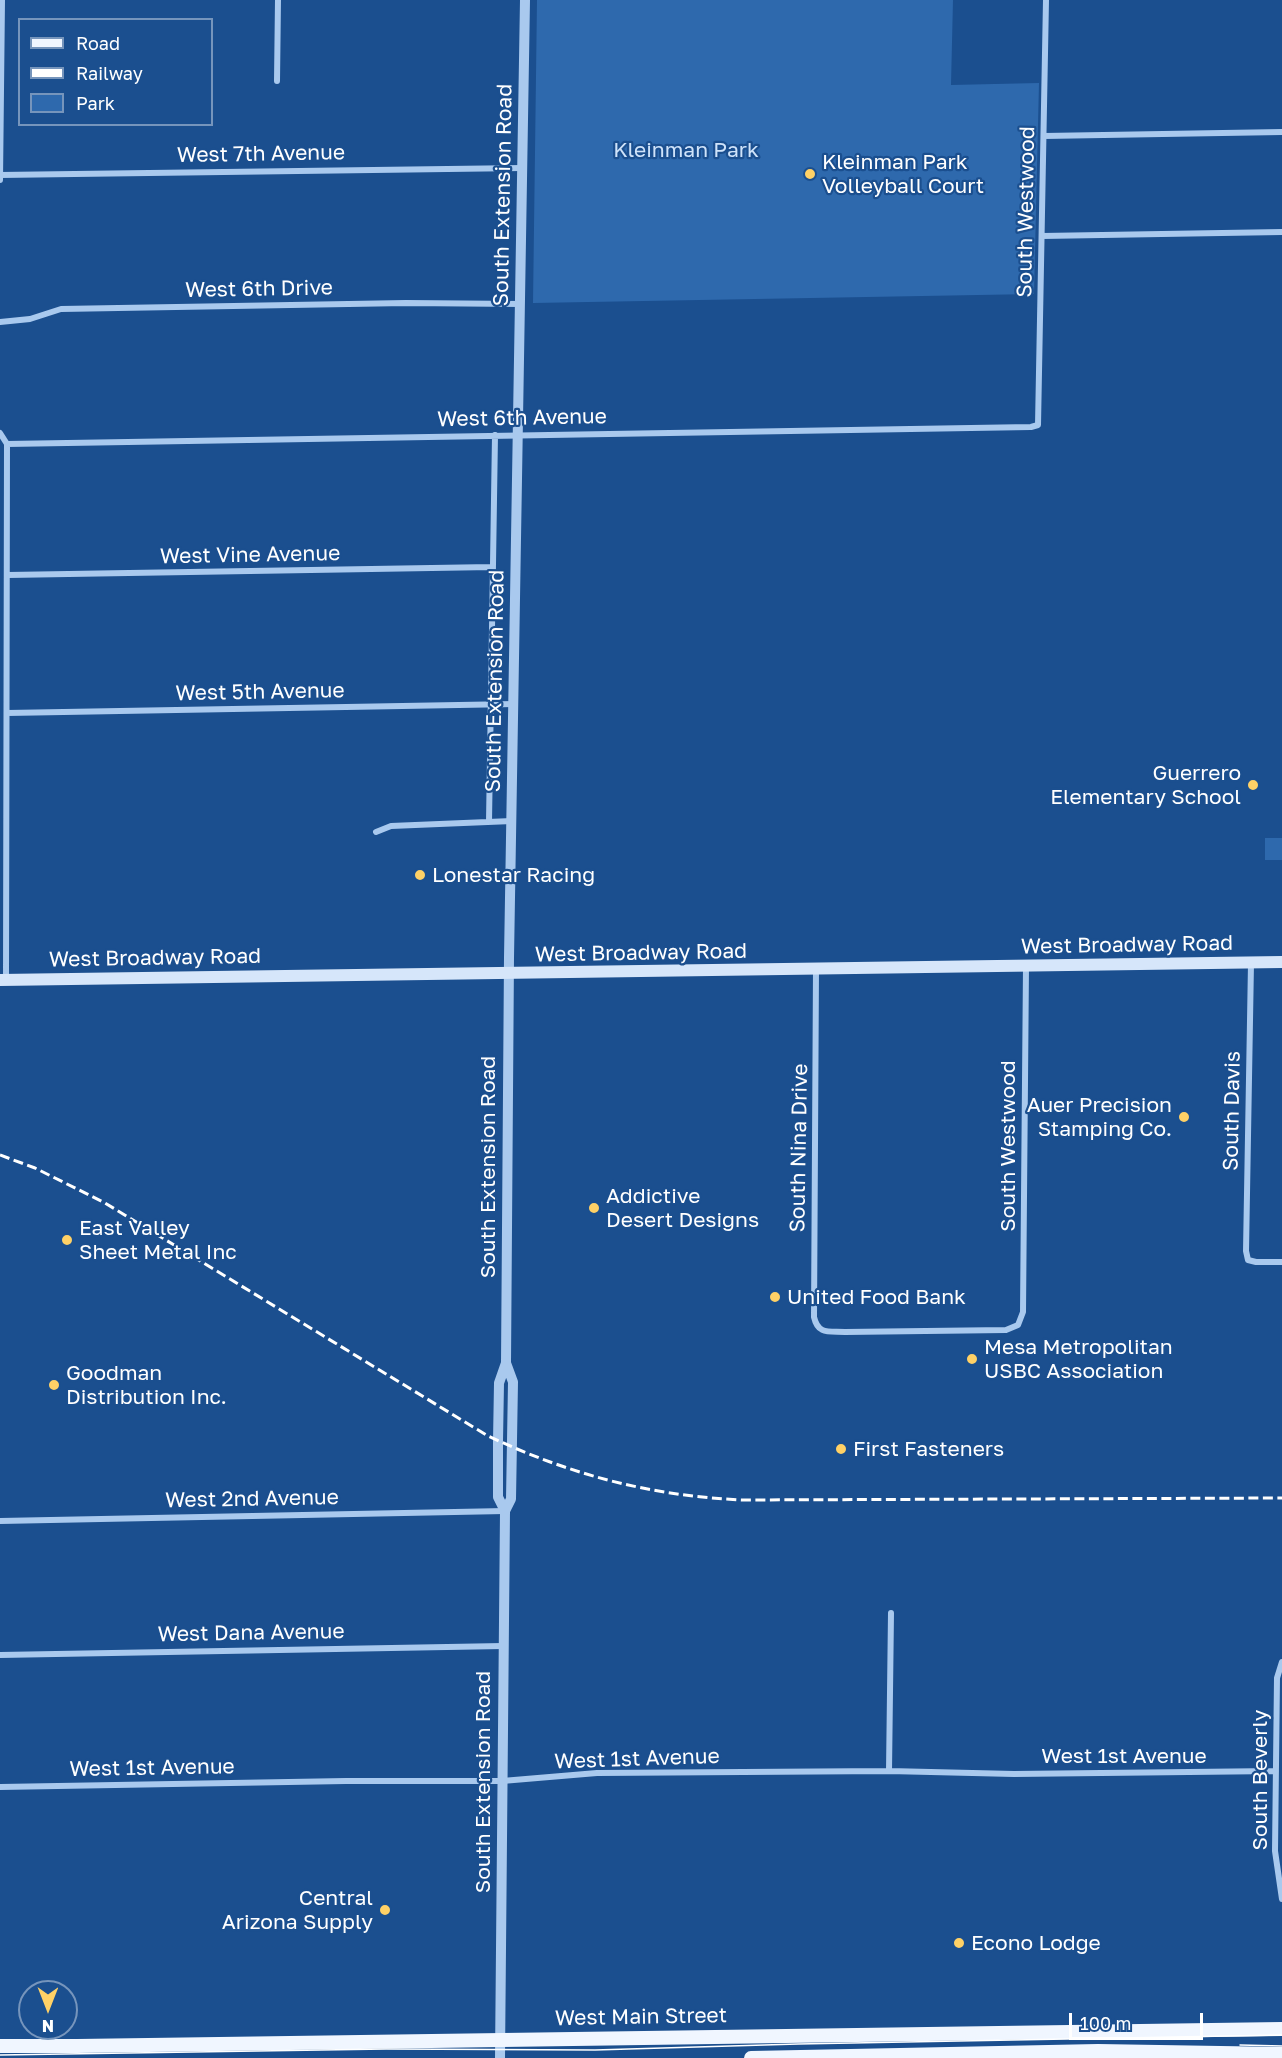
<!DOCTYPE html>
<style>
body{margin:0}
#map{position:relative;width:1282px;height:2058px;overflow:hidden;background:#1b4f8f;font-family:"Golos Text",sans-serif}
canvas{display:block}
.legend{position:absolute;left:18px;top:18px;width:195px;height:108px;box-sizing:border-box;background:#1b4f8f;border:2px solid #7695bc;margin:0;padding:8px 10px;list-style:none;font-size:18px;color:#fff}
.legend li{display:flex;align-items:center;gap:12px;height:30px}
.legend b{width:30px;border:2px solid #7695bc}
.north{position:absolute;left:18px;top:1980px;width:60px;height:60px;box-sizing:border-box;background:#1b4f8f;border:2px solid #7695bc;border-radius:50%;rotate:180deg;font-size:16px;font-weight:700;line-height:24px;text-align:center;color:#fff}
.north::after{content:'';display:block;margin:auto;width:21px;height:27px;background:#ffd166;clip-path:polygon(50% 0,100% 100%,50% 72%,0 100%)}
.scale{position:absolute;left:1069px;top:2013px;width:134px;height:27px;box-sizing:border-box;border:3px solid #fff;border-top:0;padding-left:8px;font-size:18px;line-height:21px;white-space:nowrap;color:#fff;-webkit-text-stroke:4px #1b4f8f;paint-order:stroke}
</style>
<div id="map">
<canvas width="1282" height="2058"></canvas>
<ul class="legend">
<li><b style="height:8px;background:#f0f6ff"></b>Road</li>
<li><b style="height:8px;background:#fff"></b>Railway</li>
<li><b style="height:16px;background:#2e69ad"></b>Park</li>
</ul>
<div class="north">N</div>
<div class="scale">100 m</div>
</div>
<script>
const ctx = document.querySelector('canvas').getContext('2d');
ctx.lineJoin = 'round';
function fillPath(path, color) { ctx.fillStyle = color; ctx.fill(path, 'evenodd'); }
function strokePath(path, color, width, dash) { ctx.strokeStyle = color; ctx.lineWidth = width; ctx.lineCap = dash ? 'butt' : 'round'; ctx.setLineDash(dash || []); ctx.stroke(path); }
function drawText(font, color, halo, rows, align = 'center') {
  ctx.font = font + ' "Golos Text",sans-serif'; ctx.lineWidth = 4.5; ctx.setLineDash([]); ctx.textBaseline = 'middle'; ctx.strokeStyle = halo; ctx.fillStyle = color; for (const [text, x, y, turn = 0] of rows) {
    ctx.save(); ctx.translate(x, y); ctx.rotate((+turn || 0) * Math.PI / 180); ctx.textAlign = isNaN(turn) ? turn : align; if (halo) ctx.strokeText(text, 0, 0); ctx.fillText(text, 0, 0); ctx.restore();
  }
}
const green = new Path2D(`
 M537 0H953L951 85 1039 83 1034 294 533 303Z
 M1265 838H1282V860H1265Z`);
const minor = new Path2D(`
 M277 81 278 0
 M1044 136 1282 132
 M0 175 522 168
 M0 180 2 0
 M1042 236 1282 232
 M0 322 30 319 61 309 406 303 521 304
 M0 433 7 444 6 980
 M7 444 1031 427 1038 425 1046 0
 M8 575 492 567
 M7 713 515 704
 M489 822 495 435
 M376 832 391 826 512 821
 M1251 963 1246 1251 1248 1260 1256 1262H1282
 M816 969 814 1317C818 1335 829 1331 845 1332L1006 1330 1018 1325 1023 1312 1026 966
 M0 1521 505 1511
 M0 1655 503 1646
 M1282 1662 1277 1678 1275 1851 1282 1899
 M889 1771 891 1613
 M0 1787 346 1781H502L597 1773 889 1771 1014 1774 1276 1771`);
const tertiary = new Path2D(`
 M505 1511 498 1497V1441L499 1383 506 1363 509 957 525 0
 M500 2058 505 1511 511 1499 513 1382 506 1363`);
const secondary = new Path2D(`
 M0 980 1282 962`);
const primary = new Path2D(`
 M0 2046H77L1282 2029
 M751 2058 1098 2051 1282 2054`);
const tram = new Path2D(`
 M1240 2045 1282 2046
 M0 2055 386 2049 595 2050 798 2044 1282 2035`);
const rail = new Path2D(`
 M0 1155 35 1168 105 1203 488 1436C571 1475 651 1496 743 1500L1282 1498`);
const markers = [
 [810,174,6,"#ffd166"],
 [1253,785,6,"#ffd166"],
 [420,875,6,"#ffd166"],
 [1184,1117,6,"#ffd166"],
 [594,1208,6,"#ffd166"],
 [67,1240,6,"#ffd166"],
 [775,1297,6,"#ffd166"],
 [972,1359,6,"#ffd166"],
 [54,1385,6,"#ffd166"],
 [841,1449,6,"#ffd166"],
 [385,1910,6,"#ffd166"],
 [959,1943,6,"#ffd166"]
];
const parkNames = [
 ["Kleinman Park",686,150]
];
const streetNames = [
 ["West 7th Avenue",261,154,-1],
 ["South Extension Road",503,195,-89],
 ["South Westwood",1026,212,-89],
 ["West 6th Drive",259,289,-1],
 ["West 6th Avenue",522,418,-1],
 ["West Vine Avenue",250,555,-1],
 ["South Extension Road",495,681,-89],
 ["West 5th Avenue",260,692,-1],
 ["West Broadway Road",1127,945,-1],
 ["West Broadway Road",641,953,-1],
 ["West Broadway Road",155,958,-1],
 ["South Davis",1232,1111,-89],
 ["South Westwood",1008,1146,-90],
 ["South Nina Drive",799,1148,-89],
 ["South Extension Road",488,1167,-90],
 ["West 2nd Avenue",252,1499,-1],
 ["West Dana Avenue",251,1633,-1],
 ["West 1st Avenue",1124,1756],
 ["West 1st Avenue",637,1759,-2],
 ["West 1st Avenue",152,1768,-1],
 ["South Beverly",1260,1780,-90],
 ["South Extension Road",483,1782,-90],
 ["West Main Street",641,2017,-1]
];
const poiNames = [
 ["Kleinman Park",822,162],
 ["Volleyball Court",822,186],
 ["Guerrero",1241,773,"right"],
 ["Elementary School",1241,797,"right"],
 ["Lonestar Racing",432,875],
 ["Auer Precision",1172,1105,"right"],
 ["Stamping Co.",1172,1129,"right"],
 ["Addictive",606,1196],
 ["Desert Designs",606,1220],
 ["East Valley",79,1228],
 ["Sheet Metal Inc",79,1252],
 ["United Food Bank",787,1297],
 ["Mesa Metropolitan",984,1347],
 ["USBC Association",984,1371],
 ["Goodman",66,1373],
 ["Distribution Inc.",66,1397],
 ["First Fasteners",853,1449],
 ["Central",373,1898,"right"],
 ["Arizona Supply",373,1922,"right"],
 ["Econo Lodge",971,1943]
];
fillPath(green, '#2e69ad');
strokePath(minor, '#a9c9ee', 6);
strokePath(tertiary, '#a9c9ee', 10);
strokePath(secondary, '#d6e6fa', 12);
strokePath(primary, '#f0f6ff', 14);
strokePath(tram, '#fff', 1.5);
strokePath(rail, '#fff', 3, [10, 4.5]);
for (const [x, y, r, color] of markers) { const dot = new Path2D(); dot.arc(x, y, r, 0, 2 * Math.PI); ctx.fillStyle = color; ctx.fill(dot); strokePath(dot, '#1b4f8f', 2); }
drawText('21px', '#cfe3fa', '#1b4f8f', parkNames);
drawText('21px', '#fff', '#1b4f8f', streetNames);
drawText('21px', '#fff', '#1b4f8f', poiNames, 'left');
</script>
